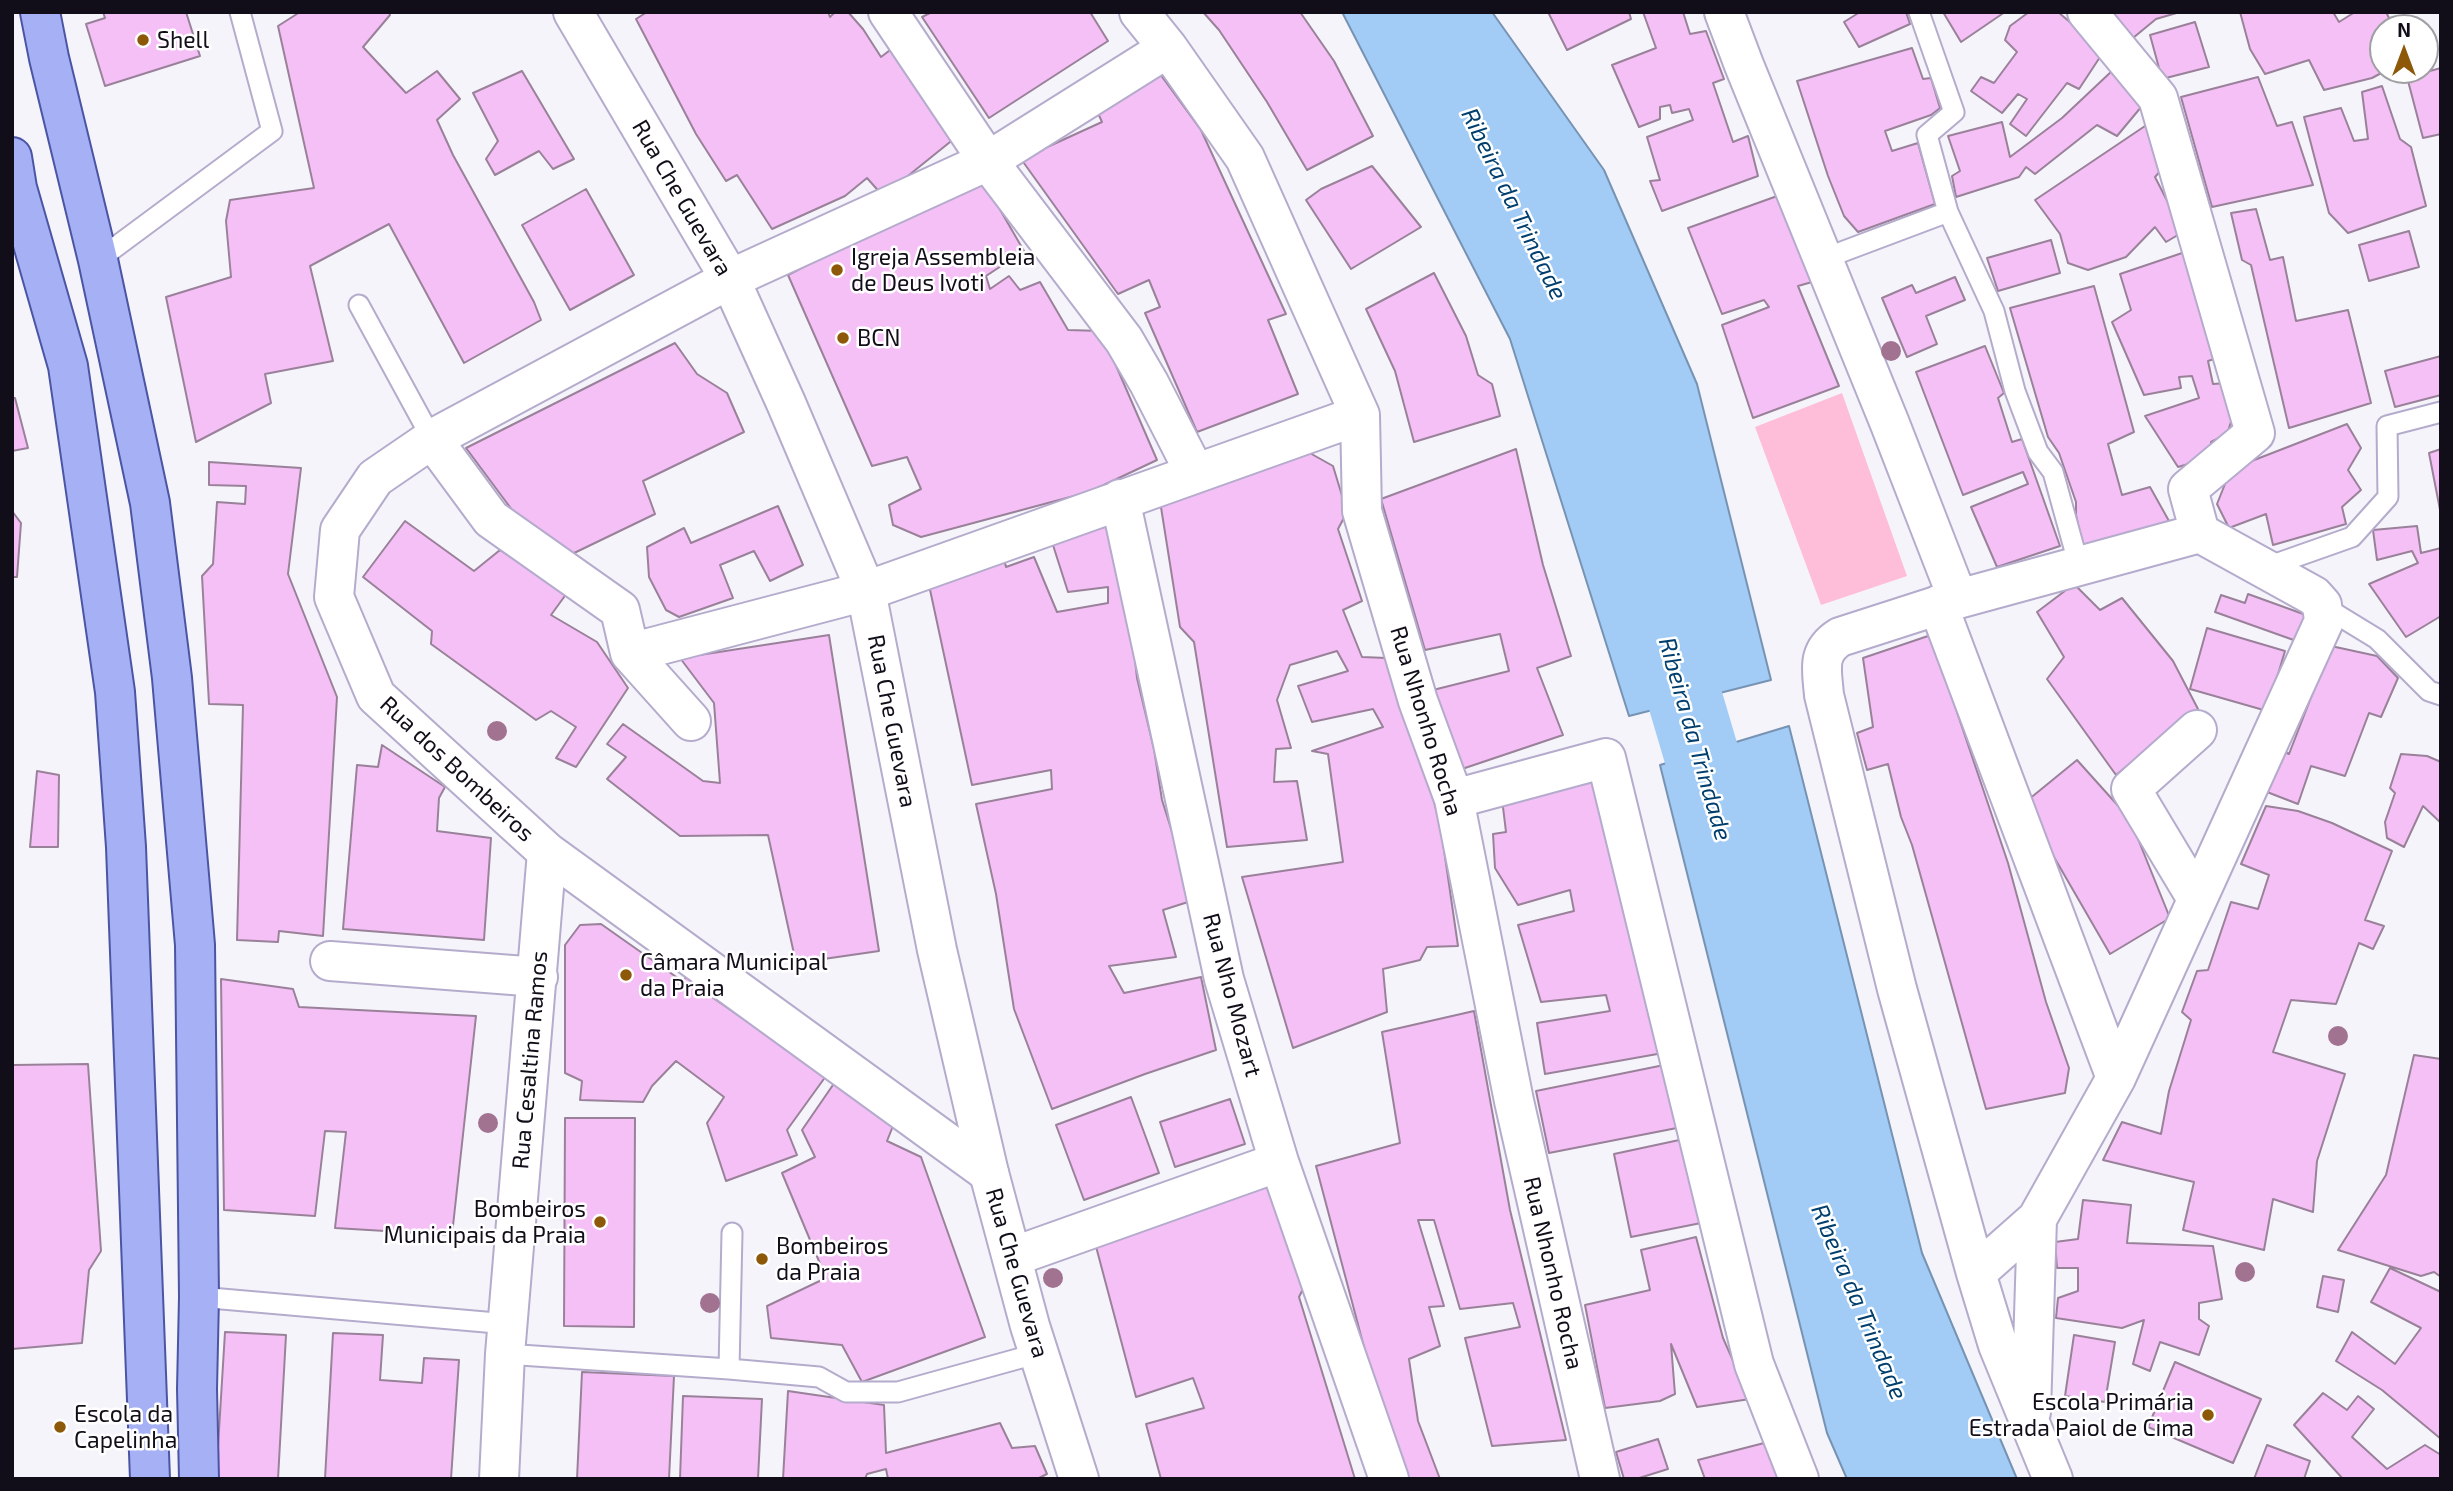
<!DOCTYPE html>
<meta charset="utf-8">
<style>
body{margin:0}
#map{position:relative;width:2453px;height:1491px;overflow:hidden;background:#f6f4fb;font-family:"Exo 2",sans-serif}
canvas{display:block}
.frame{position:absolute;inset:0;border:14px solid #120e19;pointer-events:none}
.north{position:absolute;left:2369px;top:14px;width:70px;height:70px;box-sizing:border-box;background:#fff;border:2px solid #a09fa3;border-radius:50%;rotate:0deg;font-size:19px;font-weight:700;line-height:28px;text-align:center;color:#120e19}
.north::after{content:'';display:block;margin:auto;width:24px;height:32px;background:#8d5908;clip-path:polygon(50% 0,100% 100%,50% 72%,0 100%)}
</style>
<div id="map">
<canvas width="2453" height="1491"></canvas>
<div class="frame"></div>
<div class="north">N</div>
</div>
<script>
const ctx = document.querySelector('canvas').getContext('2d');
ctx.lineJoin = 'round';
function fillPath(path, color) { ctx.fillStyle = color; ctx.fill(path, 'evenodd'); }
function strokePath(path, color, width, dash) { ctx.strokeStyle = color; ctx.lineWidth = width; ctx.lineCap = dash ? 'butt' : 'round'; ctx.setLineDash(dash || []); ctx.stroke(path); }
function drawText(font, color, halo, rows, align = 'center') {
  ctx.font = font + ' "Exo 2",sans-serif'; ctx.lineWidth = 5; ctx.setLineDash([]); ctx.textBaseline = 'middle'; ctx.strokeStyle = halo; ctx.fillStyle = color; for (const [text, x, y, turn = 0] of rows) {
    ctx.save(); ctx.translate(x, y); ctx.rotate((+turn || 0) * Math.PI / 180); ctx.textAlign = isNaN(turn) ? turn : align; if (halo) ctx.strokeText(text, 0, 0); ctx.fillText(text, 0, 0); ctx.restore();
  }
}
const green = new Path2D(`
 M1842 393 1907 576 1821 605 1755 427Z`);
const water = new Path2D(`
 M1342 12H1492L1604 170 1697 384 1771 680 1629 716 1510 339Z
 M1789 726 1922 1253 2017 1479H1847L1827 1433 1660 765Z`);
const river = new Path2D(`
 M1657 604 1706 770 1727 854`);
const building = new Path2D(`
 M103 12H186L200 56 105 86 86 24 105 18Z
 M300 12H389L390 15 363 47 406 93 437 71 460 99 437 120 453 155 534 302 541 320 464 363 389 224 310 266 333 361 265 374 271 403 196 442 166 297 231 277 226 221 230 200 314 188 278 26Z
 M647 12H828L830 17 835 12H848L863 29 881 57 894 47 955 138 883 196 867 178 845 196 772 229 737 175 726 181 696 134 636 19Z
 M932 12H1090L1108 41 989 118 922 17Z
 M1203 12H1300L1334 61 1373 136 1307 170 1267 102 1219 30Z
 M1548 12H1629L1631 19 1567 50Z
 M1643 12H1683L1690 34 1706 31 1724 79 1713 83 1733 142 1748 136 1758 176 1662 211 1650 181 1660 180 1647 137 1693 120 1689 109 1672 113 1670 105 1660 107V119L1639 127 1612 65 1656 48Z
 M1860 12H1906L1910 24 1859 47 1844 22Z
 M1943 12H2005L1961 42Z
 M2029 12H2058L2104 51 2079 89 2067 83 2026 136 2010 124 2027 99 2018 94 2002 113 1971 91 1981 77 1994 83 2017 52 2005 40 2010 26Z
 M2112 12H2180L2156 19 2133 38Z
 M2240 12H2333L2339 22 2355 12H2386L2394 28H2383V70H2387L2372 78 2324 90 2309 60 2265 74 2250 49Z
 M2195 22 2209 67 2162 79 2150 35Z
 M1912 48 1923 79 1931 78 1940 108 1931 115 1885 131 1892 151 1918 143 1935 204 1858 232 1844 216 1828 176 1797 81Z
 M2441 68V134L2423 138 2407 77Z
 M2113 70 2142 106 2117 136 2097 125 2035 174 2026 167 2019 177 1956 197 1952 176 1960 171 1948 136 2002 122 2010 157 2062 118Z
 M522 71 574 159 553 169 539 151 495 175 486 159 498 141 473 93Z
 M1160 74 1201 130 1286 314 1268 320 1298 394 1197 432 1145 313 1160 307 1149 280 1118 294 1021 159 1102 122 1097 111Z
 M2258 77 2277 126 2292 122 2313 185 2212 207 2181 97Z
 M2382 86 2400 139 2411 147 2426 206 2348 233 2329 213 2304 117 2341 108 2354 141 2368 139 2362 92Z
 M2148 124 2164 167 2155 177 2183 232 2166 242 2155 227 2126 257 2088 270 2068 263 2060 234 2035 200Z
 M1372 166 1421 227 1351 269 1306 200 1321 189Z
 M980 175 1024 251 986 276 990 289 1009 276 1020 290 1040 282 1068 330 1101 331 1157 460 1089 492 921 537 893 525 889 505 921 489 907 457 872 466 788 275Z
 M586 189 634 275 570 310 522 225Z
 M1780 195 1812 282 1798 286 1839 386 1753 418 1722 325 1769 307 1764 300 1722 314 1688 228Z
 M2256 209 2270 260 2283 257 2296 321 2348 310 2371 403 2289 428 2251 265 2242 260 2231 213Z
 M2409 231 2419 267 2369 281 2359 245Z
 M2051 240 2060 273 1998 291 1987 258Z
 M2191 250 2223 356 2208 361 2213 384 2227 383 2233 416 2227 434 2211 442 2212 457 2178 467 2145 416 2199 398 2192 376 2179 377 2181 388 2144 395 2112 322 2131 310 2120 274Z
 M1434 273 1466 336 1478 375 1492 384 1500 416 1414 442 1395 371 1366 309Z
 M1955 277 1965 300 1926 316 1937 344 1907 357 1882 298 1912 285 1916 293Z
 M2094 286 2134 432 2108 444 2122 495 2150 487 2169 521 2083 549 2076 515V502L2059 453 2048 437 2010 308Z
 M675 343 697 374 727 393 744 432 643 481 655 514 570 555 524 526 466 448Z
 M1985 346 2004 393 1998 398 2012 442 2022 439 2060 546 1997 567 1971 507 2028 484 2023 472 1963 495 1916 372Z
 M2441 356V395L2395 407 2385 371Z
 M12 398H15L28 448 12 451Z
 M2347 424 2361 448 2348 470 2361 490 2342 507 2346 524 2273 545 2266 514 2229 528 2217 504 2231 469Z
 M1516 449 1543 565 1571 656 1537 668 1563 735 1462 769 1433 690 1509 671 1500 634 1425 650 1381 499Z
 M2441 449V515L2429 453Z
 M1308 452 1333 466 1347 512 1338 529 1362 601 1343 610 1362 657 1387 658 1426 770 1441 829 1458 946 1427 947 1420 960 1383 969 1387 1012 1293 1048 1242 877 1343 862 1328 754 1312 751 1383 727 1373 709 1312 722 1298 686 1348 671 1337 651 1290 665 1277 700 1291 748 1276 749 1274 782 1297 781 1307 840 1227 847 1194 642 1180 627 1160 501Z
 M209 462 301 468 288 574 337 697 323 936 279 931 278 942 237 940 243 705 209 704 202 576 213 564 217 502 245 504 246 486 209 485Z
 M778 506 803 565 770 581 754 551 720 565 733 598 679 617 666 610 649 577 647 547 684 528 691 543Z
 M12 511 21 523 17 577H12Z
 M405 521 474 571 500 550 567 593 551 615 597 642 628 688 576 767 556 758 576 727 551 711 536 720 431 644 432 631 363 577Z
 M1108 526 1132 633 1137 678 1154 749 1162 800 1179 854 1188 902 1163 910 1176 957 1109 966 1124 993 1201 977 1216 1050 1145 1074 1052 1109 1014 1009 996 894 976 804 1052 789 1051 770 972 785 929 585 1003 555 1006 567 1034 557 1057 612 1108 603V587L1068 592 1052 542Z
 M2417 526 2421 553 2441 548V616L2406 637 2369 584 2418 563 2412 551 2377 560 2373 530Z
 M2074 584 2100 610 2122 598 2173 661 2198 709 2116 775 2047 679 2064 657 2037 612Z
 M2248 594 2306 615 2302 643 2215 612 2221 595 2245 603Z
 M2207 628 2285 651 2267 711 2190 689Z
 M829 635 879 951 796 963 768 835 680 836 607 779 626 757 607 744 623 724 703 781 720 783 714 703 680 658Z
 M1931 635 2008 863 2046 1002 2069 1068 2065 1093 1986 1109 1912 845 1901 817 1888 764 1867 770 1857 733 1873 727 1863 658Z
 M2331 646 2377 656 2398 678 2381 717 2369 713 2345 776 2311 766 2298 804 2267 792 2281 750 2289 754Z
 M382 745 445 787 439 798 437 831 491 838 484 940 343 929 357 765 378 767Z
 M2401 754 2427 756 2441 762V823L2423 806 2404 847 2387 838 2385 822 2395 793 2390 788Z
 M2077 760 2130 819 2170 918 2110 954 2043 838 2028 800Z
 M37 771 59 775 58 847H30Z
 M1596 776 1663 1053 1545 1074 1537 1023 1610 1011 1606 995 1541 1002 1518 925 1574 911 1570 890 1518 905 1495 868 1493 834 1506 832 1502 799Z
 M2266 806 2298 811 2332 823 2392 851 2365 920 2384 926 2373 949 2359 943 2336 1004 2291 1000 2273 1052 2345 1074 2317 1161 2313 1212 2273 1199 2264 1250 2183 1230 2194 1182 2103 1160 2122 1122 2161 1134 2169 1091 2191 1020 2182 1012 2197 971 2208 970 2231 902 2258 909 2269 875 2241 864Z
 M601 924 682 981 691 973 709 983V995L826 1076 787 1130 797 1155 726 1181 707 1123 724 1097 676 1061 652 1086 643 1102 580 1100 582 1081 565 1073V945L580 925Z
 M221 979 293 989 299 1007 476 1016 452 1235 335 1228 346 1132 325 1131 315 1216 224 1210Z
 M1474 1011 1510 1210 1566 1440 1492 1446 1465 1338 1520 1327 1513 1303 1460 1309 1434 1220H1418L1444 1306 1429 1307 1440 1346 1409 1359 1418 1421 1440 1479H1404L1387 1434 1316 1166 1400 1143 1382 1032Z
 M2414 1055 2441 1059V1277L2434 1272 2421 1276 2338 1250 2386 1175Z
 M88 1064 101 1251 89 1270 82 1343 12 1349V1065Z
 M1669 1064 1682 1127 1549 1153 1536 1091Z
 M835 1082 895 1121 887 1141 921 1157 985 1337 862 1382 842 1345 771 1338 767 1306 826 1278 782 1173 815 1157 802 1130Z
 M1131 1097 1159 1173 1084 1200 1056 1125Z
 M1230 1099 1245 1144 1175 1167 1160 1122Z
 M565 1118H635L634 1327 564 1326Z
 M1684 1139 1701 1223 1631 1237 1614 1154Z
 M1270 1175 1306 1283 1299 1297 1355 1479H1161L1146 1424 1204 1408 1193 1378 1136 1397 1094 1239Z
 M2083 1200 2131 1205 2127 1243 2213 1246 2222 1299 2199 1303V1319L2209 1326 2199 1355 2160 1342 2150 1371 2133 1364 2144 1320 2122 1328 2056 1318 2058 1298 2078 1291V1268H2057L2055 1242 2078 1239Z
 M1696 1237 1723 1338 1750 1399 1697 1407 1671 1344 1675 1394 1660 1401 1605 1408 1585 1305 1650 1290 1641 1250Z
 M2390 1268 2441 1292V1439L2382 1390 2336 1361 2352 1332 2395 1364 2421 1328 2371 1302Z
 M2323 1276 2344 1280 2338 1312 2317 1307Z
 M225 1332 286 1335 278 1479H216Z
 M333 1333 383 1335 380 1380 422 1383 424 1358 459 1360 451 1479H325Z
 M2074 1335 2115 1342 2105 1402 2065 1396Z
 M2175 1362 2261 1399 2233 1463 2148 1427Z
 M582 1372 674 1376 669 1479H577Z
 M788 1391 884 1405 886 1453 1000 1423 1012 1448 1035 1446 1047 1474 1037 1479H888L886 1469 867 1474 865 1479H783Z
 M2323 1393 2347 1410 2358 1396 2374 1409 2352 1437 2387 1469 2425 1445 2441 1455V1479H2343L2294 1425Z
 M683 1396 762 1399 758 1479H680Z
 M1658 1439 1668 1469 1636 1479H1624L1616 1452Z
 M1768 1442 1785 1479H1705L1698 1460Z
 M2267 1445 2310 1461 2304 1479H2254Z`);
const service = new Path2D(`
 M1948 212 1994 311 2015 391 2038 452 2053 472 2079 566
 M1823 259 1948 212 1927 135 1954 112 1919 12
 M98 260 272 131 240 12
 M359 305 432 439
 M2264 568 2352 537 2388 497 2387 426 2441 412
 M2323 606 2377 639 2429 691 2441 695
 M199 1297 508 1324
 M505 1354 729 1369 732 1233
 M729 1369 819 1377 846 1392H898L1039 1353`);
const minor = new Path2D(`
 M888 12 988 161 1124 340 1149 383 1195 473
 M1139 12 1168 48 1245 158 1360 415 1362 511 1418 701 1454 799 1514 1101 1600 1479
 M1724 12 1744 65 1890 424 1958 599
 M2087 12 2158 98 2255 433 2188 489 2200 533
 M432 439 491 519 620 610 630 653 691 721
 M1120 499 1224 979 1279 1162 1389 1479
 M1938 605 2116 1078
 M630 653 866 591 1360 415
 M2197 730 2131 789 2197 899
 M1454 799 1606 758 1754 1364 1799 1479
 M330 961 538 977
 M989 1173 547 852 376 696 334 597 340 530 375 478 432 439 730 279 988 161 1168 48
 M1012 1257 1279 1162
 M1976 1273 2037 1219 2116 1078 2324 621 2322 605 2314 596 2200 533 1958 599 1840 637C1816 652 1822 670 1824 695L1897 989 1976 1273 1998 1345 2053 1479
 M2031 1412 2037 1219
 M499 1479 505 1354 547 852`);
const tertiary = new Path2D(`
 M573 12 730 279 786 403 866 591 937 950 989 1173 1030 1326 1079 1479`);
const primary = new Path2D(`
 M40 12 49 58 98 260 150 503 172 678 195 945 199 1297 197 1389 199 1479
 M12 157 17 188 68 366 115 692 126 847 150 1479`);
const trees = [
 [1891,351],
 [497,731],
 [2338,1036],
 [488,1123],
 [2245,1272],
 [1053,1278],
 [710,1303]
];
const markers = [
 [143,40,7,"#8d5908"],
 [837,270,7,"#8d5908"],
 [843,338,7,"#8d5908"],
 [626,975,7,"#8d5908"],
 [600,1222,7,"#8d5908"],
 [762,1259,7,"#8d5908"],
 [2208,1415,7,"#8d5908"],
 [60,1427,7,"#8d5908"]
];
const poiNames = [
 ["Shell",157,40],
 ["Igreja Assembleia",851,257],
 ["de Deus Ivoti",851,283],
 ["BCN",857,338],
 ["Câmara Municipal",640,962],
 ["da Praia",640,988],
 ["Bombeiros",586,1209,"right"],
 ["Municipais da Praia",586,1235,"right"],
 ["Bombeiros",776,1246],
 ["da Praia",776,1272],
 ["Escola Primária",2194,1402,"right"],
 ["Estrada Paiol de Cima",2194,1428,"right"],
 ["Escola da",74,1414],
 ["Capelinha",74,1440]
];
const streetNames = [
 ["Rua Che Guevara",682,198,60],
 ["Rua Che Guevara",892,721,79],
 ["Rua Nhonho Rocha",1426,721,73],
 ["Rua dos Bombeiros",457,769,43],
 ["Rua Nho Mozart",1232,995,75],
 ["Rua Cesaltina Ramos",530,1060,-85],
 ["Rua Che Guevara",1017,1273,74],
 ["Rua Nhonho Rocha",1553,1273,77]
];
const waterNames = [
 ["Ribeira da Trindade",1514,204,64],
 ["Ribeira da Trindade",1695,739,74],
 ["Ribeira da Trindade",1859,1302,67]
];
fillPath(green, '#febdd9');
fillPath(water, '#a2ccf5');
strokePath(water, '#7793b3', 2);
strokePath(river, '#a2ccf5', 75);
fillPath(building, '#f4c0f5');
strokePath(building, '#9a819a', 2);
strokePath(service, '#b5abcc', 23);
strokePath(minor, '#b5abcc', 42);
strokePath(tertiary, '#b5abcc', 42);
strokePath(primary, '#4b55a3', 42);
strokePath(service, '#fff', 19);
strokePath(minor, '#fff', 38);
strokePath(tertiary, '#fff', 38);
strokePath(primary, '#a5b0f5', 38);
ctx.fillStyle = '#a17391';
for (const [x, y] of trees) { ctx.beginPath(); ctx.arc(x, y, 10, 0, 2 * Math.PI); ctx.fill(); }
for (const [x, y, r, color] of markers) { const dot = new Path2D(); dot.arc(x, y, r, 0, 2 * Math.PI); ctx.fillStyle = color; ctx.fill(dot); strokePath(dot, '#fff', 2.5); }
drawText('23px', '#120e19', '#fff', poiNames, 'left');
drawText('23px', '#120e19', '#fff', streetNames);
drawText('italic 24px', '#003f6d', '#fff', waterNames);
</script>
